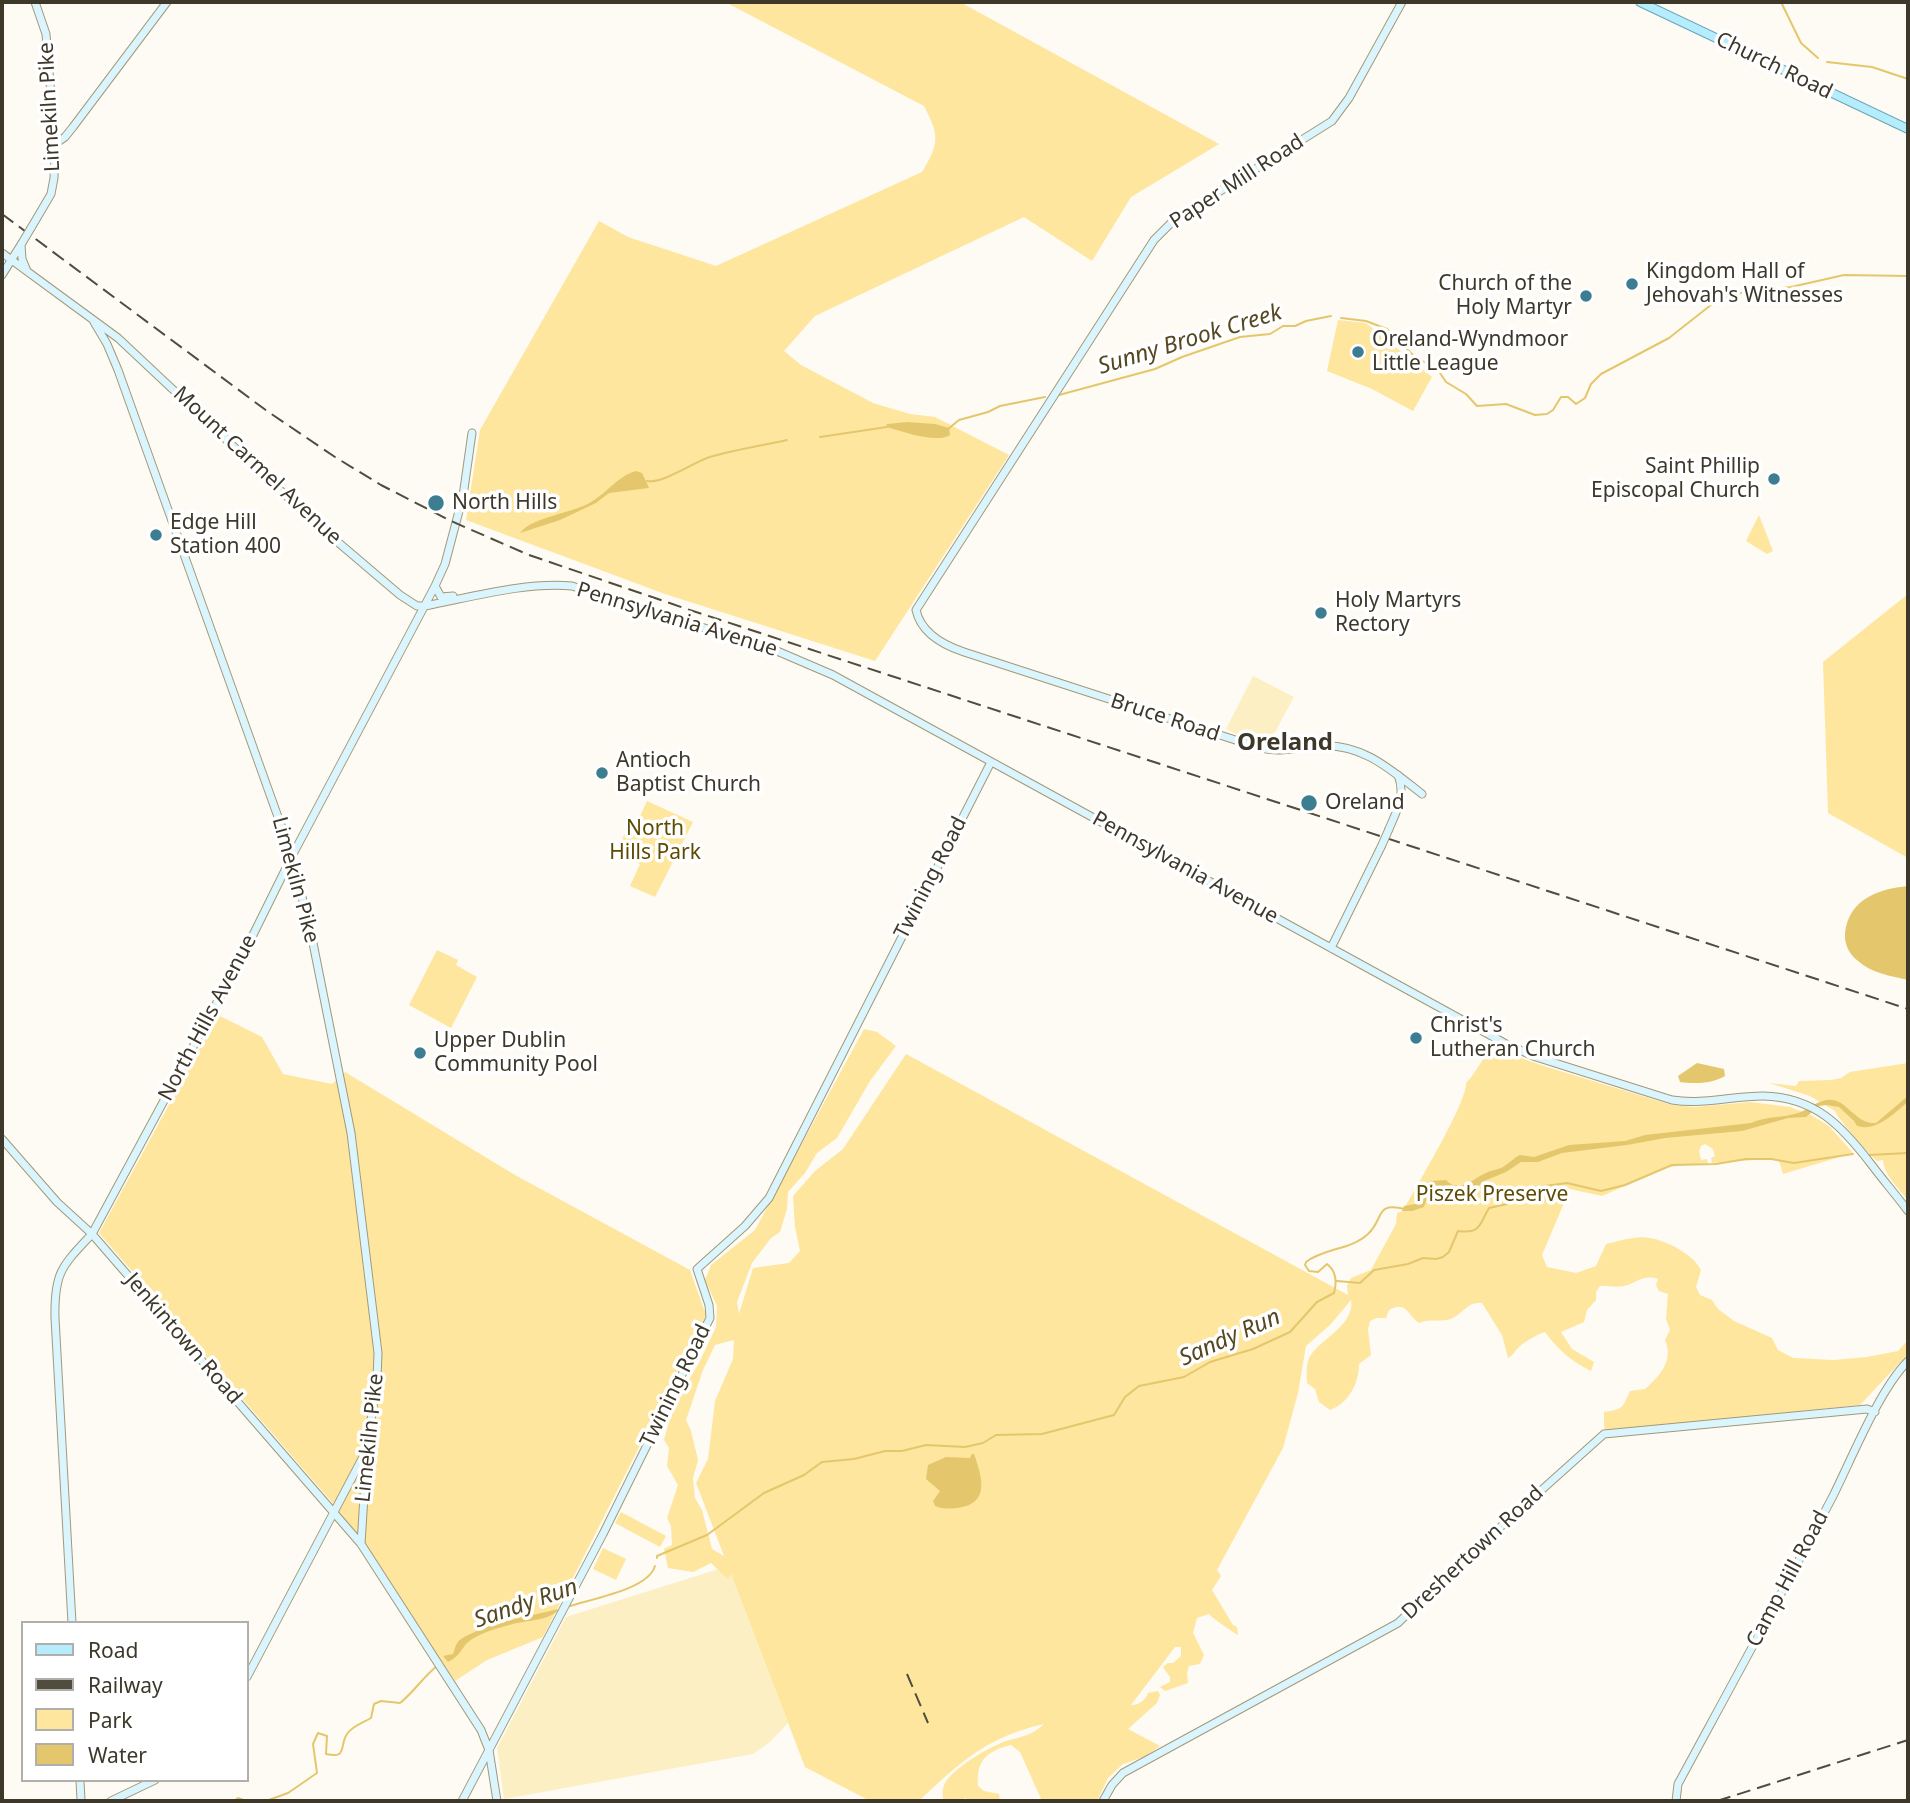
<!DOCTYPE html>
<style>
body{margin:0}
#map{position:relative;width:1910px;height:1803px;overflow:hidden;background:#fdfbf4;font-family:"Noto Sans",sans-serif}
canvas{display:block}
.frame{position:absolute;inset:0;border:4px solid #3d382a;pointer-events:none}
.legend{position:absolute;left:21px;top:1621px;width:228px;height:161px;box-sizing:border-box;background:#fff;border:2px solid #b1afaa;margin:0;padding:9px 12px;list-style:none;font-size:21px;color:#3d382a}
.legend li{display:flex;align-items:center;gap:14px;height:35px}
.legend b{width:35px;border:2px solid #b1afaa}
</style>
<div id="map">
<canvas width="1910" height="1803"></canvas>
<div class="frame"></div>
<ul class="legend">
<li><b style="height:9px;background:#b5ecfe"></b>Road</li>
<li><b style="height:9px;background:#504c3e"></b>Railway</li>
<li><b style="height:19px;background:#fee69e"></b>Park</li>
<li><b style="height:19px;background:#e4c76c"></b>Water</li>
</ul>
</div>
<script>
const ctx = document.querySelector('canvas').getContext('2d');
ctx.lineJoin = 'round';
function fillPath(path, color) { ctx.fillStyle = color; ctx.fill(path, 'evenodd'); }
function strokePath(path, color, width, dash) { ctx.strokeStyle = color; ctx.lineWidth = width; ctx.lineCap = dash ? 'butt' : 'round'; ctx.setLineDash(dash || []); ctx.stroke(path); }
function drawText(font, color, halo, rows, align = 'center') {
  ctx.font = font + ' "Noto Sans",sans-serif'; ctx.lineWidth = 7; ctx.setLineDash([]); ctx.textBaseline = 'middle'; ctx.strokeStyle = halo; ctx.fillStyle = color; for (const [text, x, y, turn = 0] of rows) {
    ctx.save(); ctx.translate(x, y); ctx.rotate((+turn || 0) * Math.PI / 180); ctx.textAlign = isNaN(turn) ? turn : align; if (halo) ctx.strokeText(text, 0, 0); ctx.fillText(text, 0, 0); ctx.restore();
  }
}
const built = new Path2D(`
 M1253 676 1294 697 1269 743 1242 731 1240 736 1226 729Z
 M728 1566 788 1723 770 1742 753 1754 504 1799 497 1748 566 1617Z`);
const green = new Path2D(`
 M725 2H960L1219 144 1131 197 1092 261 1024 217 815 316 784 351 801 365 873 403 910 414 935 417 1009 455 875 661 665 594 466 520 480 430 599 221 628 237 716 266 922 172C940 143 939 135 924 106Z
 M1338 320 1366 323 1432 377 1413 411 1372 389 1327 371Z
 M1759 515 1773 551 1767 554 1746 541Z
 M1908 594V858L1828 813 1823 662Z
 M647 801 693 822 655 897 630 886 640 864 616 853 629 824 635 827Z
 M437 950 458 960 456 965 477 977 451 1028 409 1005Z
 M218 1015 262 1037 283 1074 332 1084 345 1072 515 1175 690 1270 706 1315 543 1637 487 1660 455 1681 330 1500 99 1233Z
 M864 1029 877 1032 896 1046 870 1081 837 1138 817 1153 805 1173 788 1192 787 1209 780 1232 771 1238 752 1263 737 1302 739 1314 753 1268 789 1263 800 1251 795 1227 793 1196 815 1171 843 1149 906 1054 1348 1295 1347 1286 1351 1278 1371 1270 1396 1224 1397 1213 1403 1211C1415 1188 1467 1103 1466 1083 1478 1071 1484 1053 1496 1045L1521 1058 1547 1067 1672 1105 1695 1107 1750 1102 1790 1107 1811 1115 1829 1126 1853 1153 1783 1174 1779 1161 1769 1159 1712 1163 1711 1158 1715 1156 1713 1149 1705 1144 1701 1146 1699 1151 1701 1160 1707 1159 1708 1163 1668 1167 1602 1196 1570 1189 1542 1255 1547 1267 1576 1273 1596 1266 1606 1244C1620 1241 1636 1235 1650 1238 1667 1241 1693 1254 1701 1270L1696 1287 1700 1295 1712 1300 1718 1309 1734 1321 1772 1338 1778 1350 1793 1358 1834 1360 1867 1357 1898 1351 1908 1340V1354L1860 1405 1606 1431 1604 1427V1412C1624 1409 1622 1408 1630 1391L1645 1389C1660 1376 1674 1360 1665 1340L1670 1330 1666 1319 1668 1294 1659 1291 1656 1285 1658 1279C1643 1274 1637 1283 1624 1286 1616 1288 1607 1285 1600 1286L1596 1292V1300L1587 1310 1584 1322 1561 1332 1572 1349 1594 1362 1591 1371C1571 1361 1558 1350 1545 1332 1536 1335 1527 1340 1520 1346 1514 1351 1514 1355 1508 1358L1502 1335 1482 1303C1469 1301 1464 1312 1453 1318 1443 1323 1430 1318 1419 1323 1407 1315 1407 1300 1389 1310L1386 1318H1377L1370 1321 1368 1329 1371 1355 1359 1364C1359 1383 1349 1403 1330 1410L1319 1402 1315 1389 1307 1383C1307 1377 1306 1367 1308 1361 1313 1342 1356 1327 1351 1300L1331 1324 1306 1346 1298 1393 1283 1448 1217 1570 1221 1576 1212 1590 1233 1625 1237 1627 1238 1635C1234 1633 1211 1617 1209 1614L1197 1618 1193 1633 1204 1655 1200 1664 1189 1666 1187 1673 1188 1683 1165 1691 1160 1687 1170 1682V1677L1163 1667 1168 1663H1173L1181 1656V1647H1175L1131 1705C1137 1706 1146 1700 1148 1693L1158 1691 1160 1695 1157 1703 1128 1729 1160 1746 1144 1757 1123 1764 1108 1778 1097 1801H1042L1020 1752 1011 1745C986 1751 976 1761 978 1786L984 1791 999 1794 1000 1801H971L965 1798 961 1801H943C943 1795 942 1791 944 1785 951 1769 989 1747 1006 1741 1021 1737 1033 1735 1044 1724 987 1737 960 1762 919 1801H870L805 1767 731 1574 728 1579 711 1563 693 1572 668 1568 664 1549 672 1545 671 1526 667 1518 678 1485 667 1466 669 1448 664 1440 674 1404 699 1363 716 1327 717 1306 705 1280 711 1265 755 1230ZM734 1340 733 1359 715 1401 708 1459 696 1483 724 1556 712 1549 702 1510 695 1498 693 1478 698 1460 691 1431 686 1420 703 1370 715 1345Z
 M1908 1063V1200C1899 1189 1884 1175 1883 1160L1877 1161C1870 1156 1837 1117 1835 1111L1810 1096 1769 1083 1796 1086 1799 1081 1831 1080 1841 1078 1850 1072Z
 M621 1512 666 1536 660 1547 615 1523Z
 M603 1548 626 1559 616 1580 593 1569Z`);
const water = new Path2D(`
 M907 422 935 424 949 428 950 435C936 444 902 431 886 427L887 424Z
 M636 471 642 473 649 488 609 493 596 503 560 520 520 533C533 516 572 514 591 502 608 492 618 476 636 471Z
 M1908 886V980C1891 976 1871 973 1858 961 1849 954 1844 944 1845 933 1849 899 1878 889 1908 886Z
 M1697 1063 1724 1069 1725 1076C1712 1084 1694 1084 1680 1082L1678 1076Z
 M1908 1096V1102C1894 1113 1877 1132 1857 1126L1854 1121 1839 1107 1826 1105 1819 1106 1806 1117 1788 1118 1742 1131 1665 1138 1627 1145 1562 1153 1538 1162H1521L1506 1172 1484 1181 1480 1185 1455 1191H1450L1444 1186 1430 1188 1424 1207 1412 1211H1402L1404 1206 1415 1204 1425 1198 1424 1185 1430 1181 1446 1180C1459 1194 1472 1179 1486 1173 1491 1170 1496 1170 1501 1168 1509 1164 1513 1158 1520 1155L1534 1157 1569 1145 1625 1141 1645 1135 1751 1123C1766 1116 1783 1118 1798 1113 1811 1109 1823 1094 1839 1102 1852 1109 1859 1124 1876 1123Z
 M972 1454H974C982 1477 991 1504 957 1508 949 1509 942 1509 935 1506L933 1501 940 1491 926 1479 928 1465 946 1457 970 1458Z
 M559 1609C550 1621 527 1620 513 1624 498 1628 478 1633 467 1643 459 1652 461 1655 448 1662L443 1656 453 1654C455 1649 456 1642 461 1639 487 1623 529 1616 559 1609Z`);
const stream = new Path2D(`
 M1781 2 1801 43 1818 58
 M1827 62 1872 67 1908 79
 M1341 318 1366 321 1387 329 1414 356 1438 370 1446 382 1466 394 1477 406 1506 404 1535 415 1547 414 1553 410 1561 397H1568L1576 404 1585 398 1591 384 1601 374 1669 338 1716 301 1744 292 1791 287 1844 275 1908 276
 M1059 395 1155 369 1182 357 1240 337 1270 334 1283 326H1295L1306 321 1331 316
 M948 429 959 420 988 412 1000 406 1045 397
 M820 437 887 427
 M647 481C662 484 691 464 707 458 732 450 761 446 787 440
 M1869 1155 1908 1153
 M1337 1281 1360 1283 1374 1270 1408 1264 1423 1258 1436 1259 1443 1257 1449 1252 1458 1231C1481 1234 1479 1225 1489 1208L1507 1204 1522 1189 1567 1183 1601 1191 1625 1185 1672 1165 1716 1164 1746 1159H1771L1794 1163 1853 1154
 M657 1558V1556L707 1535 764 1493 804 1475 822 1462 854 1459 885 1451H902L926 1445 965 1447 983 1443 996 1435 1042 1434 1114 1415 1125 1397 1139 1386 1184 1377 1210 1362 1253 1349 1290 1332 1317 1302 1334 1293C1337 1282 1336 1271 1327 1264L1318 1272 1309 1271 1305 1265 1306 1262C1324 1248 1351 1250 1368 1234 1385 1218 1374 1202 1405 1209
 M567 1607C590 1599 648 1590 655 1566
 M234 1801 238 1798 246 1801
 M266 1801 288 1793 317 1773 313 1744 318 1733 327 1736 326 1754C348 1759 339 1746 347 1734 352 1726 363 1723 371 1718L374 1704 381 1701 400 1703C414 1692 423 1677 437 1666`);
const secondary = new Path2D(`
 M1402 2 1349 98 1332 121 1174 220 1154 240 916 610C921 633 943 645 964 652L1260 748C1280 753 1299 747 1320 746 1362 743 1391 770 1422 794
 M55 144 65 137 73 127 167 2
 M31 228 51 194 54 178 55 144 46 34 35 2
 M21 245 22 259 27 271
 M2 253 118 338 313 521 400 595 417 606H425C473 597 523 582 572 586L777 651 833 675 1508 1045 1536 1057 1672 1100C1703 1105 1732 1096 1763 1096 1815 1097 1842 1126 1871 1164 1883 1180 1896 1195 1908 1211
 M2 275 22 243
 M94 322 107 344 118 370 292 856 312 938 351 1133 378 1353 377 1379 367 1448 361 1544
 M435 586 441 597 453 596
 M1389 829C1397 810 1406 795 1398 775
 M1331 948 1381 847
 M2 1139 57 1202 92 1234 361 1544 481 1730 489 1750 497 1801
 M72 1623 55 1318C54 1272 62 1266 92 1234L249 943 292 856 435 586 445 564 463 496 472 433
 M247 1677 364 1455
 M80 1780 81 1801
 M111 1801 155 1780
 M462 1801 603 1534 710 1318 709 1305 697 1269 745 1226 769 1198 991 762
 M1103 1801 1112 1785 1123 1773 1398 1623 1458 1565 1604 1434 1867 1409 1875 1412
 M1676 1801 1678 1784C1730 1688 1782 1593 1833 1496 1852 1458 1879 1390 1908 1361`);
const primary = new Path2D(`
 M1640 2 1908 129`);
const rail = new Path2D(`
 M2 214 267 411 335 457 381 485 451 521 529 555 687 609 1908 1009
 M907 1674 928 1723
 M1717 1801 1908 1740`);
const secondaryBridge = new Path2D(`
 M22 243 31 228
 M1381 847 1389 829`);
const markers = [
 [1632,284,7,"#3d7d91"],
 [1586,296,7,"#3d7d91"],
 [1358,352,7,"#3d7d91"],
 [1774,479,7,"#3d7d91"],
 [436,503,9,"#3d7d91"],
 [156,535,7,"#3d7d91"],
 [1321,613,7,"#3d7d91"],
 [602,773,7,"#3d7d91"],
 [1309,803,9,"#3d7d91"],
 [1416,1038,7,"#3d7d91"],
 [420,1053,7,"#3d7d91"]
];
const streetNames = [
 ["Church Road",1774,66,26],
 ["Limekiln Pike",50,107,-93],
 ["Paper Mill Road",1237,182,-33],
 ["Mount Carmel Avenue",257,466,43],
 ["Pennsylvania Avenue",677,620,17],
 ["Bruce Road",1165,718,18],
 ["Pennsylvania Avenue",1185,868,29],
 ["Twining Road",931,878,-63],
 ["Limekiln Pike",295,880,75],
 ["North Hills Avenue",208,1018,-62],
 ["Jenkintown Road",183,1339,49],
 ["Twining Road",676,1386,-64],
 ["Limekiln Pike",370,1438,-84],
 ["Dreshertown Road",1473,1553,-43],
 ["Camp Hill Road",1788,1579,-62]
];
const poiNames = [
 ["Kingdom Hall of",1646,272],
 ["Jehovah's Witnesses",1646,296],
 ["Church of the",1572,284,"right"],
 ["Holy Martyr",1572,308,"right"],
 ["Oreland-Wyndmoor",1372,340],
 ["Little League",1372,364],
 ["Saint Phillip",1760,467,"right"],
 ["Episcopal Church",1760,491,"right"],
 ["North Hills",452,503],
 ["Edge Hill",170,523],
 ["Station 400",170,547],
 ["Holy Martyrs",1335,601],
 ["Rectory",1335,625],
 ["Antioch",616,761],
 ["Baptist Church",616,785],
 ["Oreland",1325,803],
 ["Christ's",1430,1026],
 ["Lutheran Church",1430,1050],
 ["Upper Dublin",434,1041],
 ["Community Pool",434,1065]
];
const parkNames = [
 ["North",655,829],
 ["Hills Park",655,853],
 ["Piszek Preserve",1492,1195]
];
const waterNames = [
 ["Sunny Brook Creek",1190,340,-17],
 ["Sandy Run",1230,1338,-24],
 ["Sandy Run",526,1604,-19]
];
const quarterNames = [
 ["Oreland",1285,743]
];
fillPath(built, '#fdefc4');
fillPath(green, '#fee69e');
fillPath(water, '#e4c76c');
strokePath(stream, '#e4c76c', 2);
strokePath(secondary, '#a39978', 9);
strokePath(primary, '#6aa5b3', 10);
strokePath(secondary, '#daf5fe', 7);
strokePath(primary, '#b5ecfe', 8);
strokePath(rail, '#504c3e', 2, [14, 7]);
strokePath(secondaryBridge, '#a39978', 9, []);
strokePath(secondaryBridge, '#daf5fe', 7);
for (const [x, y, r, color] of markers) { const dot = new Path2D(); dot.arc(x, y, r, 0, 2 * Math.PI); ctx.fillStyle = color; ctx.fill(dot); strokePath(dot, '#fff', 2.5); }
drawText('21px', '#3d382a', '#fff', streetNames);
drawText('21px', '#3d382a', '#fff', poiNames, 'left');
drawText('21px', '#5e4a00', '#fff', parkNames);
drawText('italic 23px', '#544721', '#fff', waterNames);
drawText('bold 24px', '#3d382a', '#fff', quarterNames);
</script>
